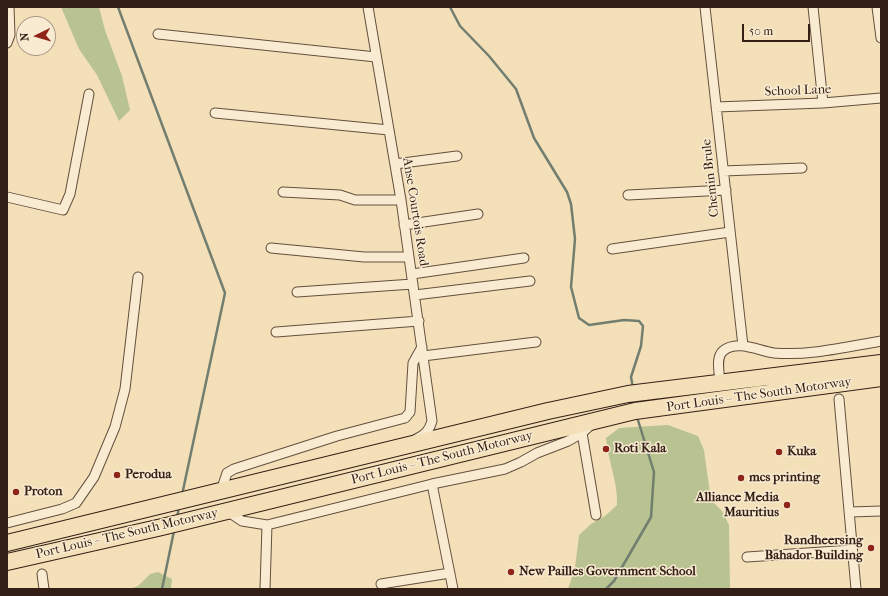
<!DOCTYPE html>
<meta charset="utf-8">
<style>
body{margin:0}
#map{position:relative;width:888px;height:596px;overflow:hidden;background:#f4e0b8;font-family:"IM FELL French Canon",serif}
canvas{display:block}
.frame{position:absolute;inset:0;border:8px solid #341f16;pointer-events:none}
.north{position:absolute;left:16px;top:16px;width:40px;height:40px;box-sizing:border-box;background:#f8ebd1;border:1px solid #aa9986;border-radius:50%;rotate:265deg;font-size:11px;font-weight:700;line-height:16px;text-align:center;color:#341f16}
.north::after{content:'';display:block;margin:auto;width:14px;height:18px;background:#8f2418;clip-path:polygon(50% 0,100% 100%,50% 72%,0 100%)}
.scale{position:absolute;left:742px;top:24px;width:68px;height:18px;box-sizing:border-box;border:2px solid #341f16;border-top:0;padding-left:5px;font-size:12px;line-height:14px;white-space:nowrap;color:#341f16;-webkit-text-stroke:3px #f8ebd1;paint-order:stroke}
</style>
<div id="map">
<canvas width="888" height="596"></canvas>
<div class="frame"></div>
<div class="north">N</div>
<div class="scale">50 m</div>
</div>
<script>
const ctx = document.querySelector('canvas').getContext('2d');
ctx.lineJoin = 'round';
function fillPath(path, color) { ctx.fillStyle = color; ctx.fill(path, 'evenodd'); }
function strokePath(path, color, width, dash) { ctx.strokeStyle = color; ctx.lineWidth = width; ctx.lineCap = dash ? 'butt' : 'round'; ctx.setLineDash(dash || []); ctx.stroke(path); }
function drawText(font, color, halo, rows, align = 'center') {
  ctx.font = font + ' "IM FELL French Canon",serif'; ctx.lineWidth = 3; ctx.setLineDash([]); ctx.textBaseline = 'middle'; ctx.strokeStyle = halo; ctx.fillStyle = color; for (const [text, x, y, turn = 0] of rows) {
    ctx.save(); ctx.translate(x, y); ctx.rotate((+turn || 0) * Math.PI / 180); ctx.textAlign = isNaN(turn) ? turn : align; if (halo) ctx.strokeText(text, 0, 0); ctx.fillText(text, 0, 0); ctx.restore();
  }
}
const green = new Path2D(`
 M61 7H99L105 30 122 76 130 110 119 121 97 75 79 49Z
 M668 425 698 436 704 450 711 500 722 511 729 525 730 589H568L575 568 579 535 591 524 605 516 617 505C618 482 608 461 606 438L619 428Z
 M158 572 172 579 171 589H130L138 586 150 574Z`);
const stream = new Path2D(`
 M118 7 225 293 182 495
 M450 7 460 26 489 56 516 89 534 138 567 192 571 204 575 239 571 287 579 318 589 325 624 320 639 321 643 326 641 346 631 377 633 388
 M177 518 179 507
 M162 589 174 531
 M606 589 614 581 651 517 654 472 637 417`);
const street = new Path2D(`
 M368 7 401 200 432 421C429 431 425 435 416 439
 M705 7 743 346
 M813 7 823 103
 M877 7 881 38
 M158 34 376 57
 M7 43 10 35 9 7
 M716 107 823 103 881 98
 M215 113 389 130
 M395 164 457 156
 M723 171 802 168
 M283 192 340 195 355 200H401
 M628 195 726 190
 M7 197 63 210 70 194 89 94
 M404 225 478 214
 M271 248 364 257H409
 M612 249 730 232
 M412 274 524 258
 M297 292 413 284
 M415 295 530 281
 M276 332 419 321
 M423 356 536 342
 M720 384C720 374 715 358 723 351 737 339 759 351 774 353 809 356 846 347 881 341
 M839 399 856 589
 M582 433 596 515
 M432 484 453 589
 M221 491 227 473 234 469 337 436 405 418 410 412 413 363 422 347
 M227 511 242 521 267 525 432 484 505 469 521 462 537 453 568 441 582 433 592 424
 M850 512 881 511
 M7 523 62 509 76 503 94 477 115 427 125 389 138 277
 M747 557 852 550
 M42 574 44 589
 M381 584 450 573
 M265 589 267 525`);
const highway = new Path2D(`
 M7 543 548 411 628 394 881 363
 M7 562 162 527 635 411 881 378`);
const markers = [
 [606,449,4,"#8f2418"],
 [779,452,4,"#8f2418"],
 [117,475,4,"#8f2418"],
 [741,478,4,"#8f2418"],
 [16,492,4,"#8f2418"],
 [787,505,4,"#8f2418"],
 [871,548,4,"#8f2418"],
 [511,572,4,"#8f2418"]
];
const streetNames = [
 ["School Lane",798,91,-2],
 ["Chemin Brule",711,178,-96],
 ["Anse Courtois Road",415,212,81],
 ["Port Louis – The South Motorway",759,395,-8],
 ["Port Louis – The South Motorway",442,458,-14],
 ["Port Louis – The South Motorway",127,534,-13]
];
const poiNames = [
 ["Roti Kala",614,449],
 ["Kuka",787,452],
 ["Perodua",125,475],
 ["mcs printing",749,478],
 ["Proton",24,492],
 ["Alliance Media",779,498,"right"],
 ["Mauritius",779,513,"right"],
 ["Randheersing",863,541,"right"],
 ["Bahador Building",863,556,"right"],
 ["New Pailles Government School",519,572]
];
fillPath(green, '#b8c391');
strokePath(stream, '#727e70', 2.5);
strokePath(street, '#644f3e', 11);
strokePath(highway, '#341f16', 18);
strokePath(street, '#f8ebd1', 9);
strokePath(highway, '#f4e0b8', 16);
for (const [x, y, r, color] of markers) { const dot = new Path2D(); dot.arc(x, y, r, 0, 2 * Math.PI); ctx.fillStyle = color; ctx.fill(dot); strokePath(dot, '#f8ebd1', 1.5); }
drawText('13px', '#341f16', '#f8ebd1', streetNames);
drawText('bold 13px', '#341f16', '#f8ebd1', poiNames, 'left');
</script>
